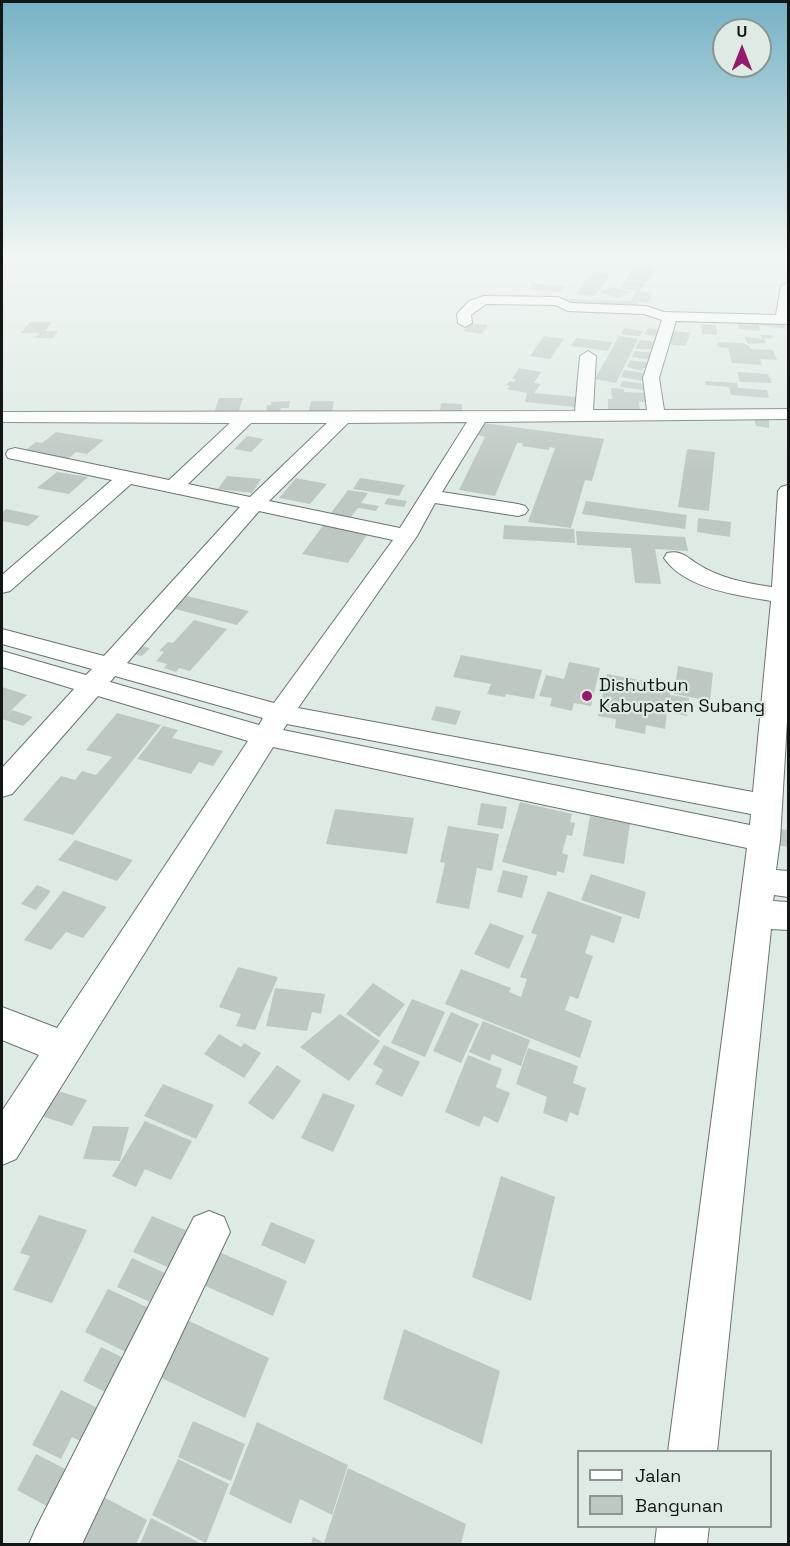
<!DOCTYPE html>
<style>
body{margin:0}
#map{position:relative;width:790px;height:1546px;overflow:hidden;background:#deeae4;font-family:"Space Grotesk",sans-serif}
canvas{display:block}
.frame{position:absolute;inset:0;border:3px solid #121614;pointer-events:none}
.legend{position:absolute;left:577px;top:1450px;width:195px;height:78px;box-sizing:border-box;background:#deeae4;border:2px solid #8c9591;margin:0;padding:8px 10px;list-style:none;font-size:18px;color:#121614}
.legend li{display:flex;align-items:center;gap:12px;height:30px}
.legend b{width:30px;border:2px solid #8c9591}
.north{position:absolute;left:712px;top:18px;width:60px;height:60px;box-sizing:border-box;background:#deeae4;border:2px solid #8c9591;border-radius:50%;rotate:0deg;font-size:16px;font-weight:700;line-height:24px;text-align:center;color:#121614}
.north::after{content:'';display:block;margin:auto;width:21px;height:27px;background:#98186e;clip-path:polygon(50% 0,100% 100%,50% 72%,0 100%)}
</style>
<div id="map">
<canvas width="790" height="1546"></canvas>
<div class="frame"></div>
<ul class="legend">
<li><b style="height:8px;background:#fff"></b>Jalan</li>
<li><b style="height:16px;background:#bdc8c3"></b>Bangunan</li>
</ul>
<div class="north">U</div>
</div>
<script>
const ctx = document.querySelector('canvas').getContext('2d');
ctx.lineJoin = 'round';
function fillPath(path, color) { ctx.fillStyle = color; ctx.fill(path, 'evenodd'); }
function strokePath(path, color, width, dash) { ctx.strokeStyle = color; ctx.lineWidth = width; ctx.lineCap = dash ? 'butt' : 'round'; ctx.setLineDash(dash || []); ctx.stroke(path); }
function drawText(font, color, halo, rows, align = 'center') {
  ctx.font = font + ' "Space Grotesk",sans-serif'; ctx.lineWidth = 4.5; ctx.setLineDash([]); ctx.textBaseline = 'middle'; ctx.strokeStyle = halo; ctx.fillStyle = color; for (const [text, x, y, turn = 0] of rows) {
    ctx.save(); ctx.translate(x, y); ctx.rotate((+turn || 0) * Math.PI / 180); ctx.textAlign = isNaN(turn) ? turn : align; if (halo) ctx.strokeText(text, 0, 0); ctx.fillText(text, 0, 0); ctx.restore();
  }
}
const building = new Path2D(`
 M636 265 656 268 647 282 626 279Z
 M593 271 609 274 607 277 610 278 594 296 576 294Z
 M626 281 645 283 640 291 621 288Z
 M533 283 565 287 560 293 528 289Z
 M612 287 630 292 618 298 600 292Z
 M636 291 652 293 648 303 637 301 638 309 571 306V299L631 301Z
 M750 320 782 321 786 329 759 325 760 331 739 329 738 324 752 325Z
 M30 322H52L45 331H58L53 338H35L39 333H21Z
 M470 323 488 325 482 334 463 331Z
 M701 324 716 325 717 335 702 334Z
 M624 328 643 331 640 336H635L621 334Z
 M648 328 661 330 658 337 644 334Z
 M673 331 691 333 685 346 666 344Z
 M760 335H771L772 338 764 339 766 343 748 344 744 336 762 339Z
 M544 336 564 339 550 359 530 356Z
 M619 336 638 339 616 383 595 379Z
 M576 338 612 342 608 351 571 346Z
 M640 340 658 342 655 349H635Z
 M717 342 743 343 749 346 751 349 773 350 777 360 760 359 762 365 732 363 728 348 718 347Z
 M635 351 654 353 651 360 632 357Z
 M630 360 651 363 649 368H643L642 371 627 367Z
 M519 368 541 372 534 383 541 384 534 393 577 397 575 407 525 402 527 393 507 389 510 386 506 385 510 381 514 382 516 379H512Z
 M624 370 646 373 643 381 621 377Z
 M737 372 768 374 772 383 740 382Z
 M622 381 646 384 644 390 620 387Z
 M705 381 737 383 738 388 767 390 769 398 731 395 729 387 706 385Z
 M611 388 624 389V392L649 393 651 402H639L640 410H608V399H612Z
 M219 398H243L238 414 214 413Z
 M290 401 289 408H281L280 412H266L267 405H271V402Z
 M311 401H334L332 414H308Z
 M441 403 462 404V411H440Z
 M754 418 769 420V428L756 426Z
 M483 423 604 439 592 481 585 480 571 528 528 522 555 448 549 447V450L522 446 523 443H517L495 496 459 490 485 437 477 435Z
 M56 432 104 440 87 454 76 452 65 461 23 452 36 442 42 443Z
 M247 436 264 439 251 452 234 449Z
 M687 449 715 452 709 511 678 507Z
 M57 472 88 477 69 494 37 488Z
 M227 476 261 479 252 493 218 489Z
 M296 478 327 484 310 504 279 498Z
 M360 478 405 485 399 496 353 489Z
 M348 490 368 493 361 503 379 506 376 511 358 508 351 517 331 513Z
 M388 498 407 501 404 507 384 504Z
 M586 501 687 515 685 529 582 514Z
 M6 509 40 516 28 526 2 521V513Z
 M698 518 731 522 730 537 697 532Z
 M325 523 369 532 348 563 302 554Z
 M504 525 574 529 575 543 503 539Z
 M576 531 685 537 688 551 655 549 661 584 635 583 631 548 577 545Z
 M187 596 249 611 237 625 175 609Z
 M194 620 227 629 190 671 179 668 176 672 164 668 167 664 156 661 164 652 159 651 168 642 173 643Z
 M142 646 150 648 142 656 134 654Z
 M461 655 542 670 534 699 506 694 505 697 487 694 491 684 453 677Z
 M569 662 600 668 591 706 574 703 572 711 550 706 552 698 539 696 546 675 564 679Z
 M678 666 713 673 710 701 674 694Z
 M607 674 671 686 670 695 689 698 687 716 667 712 665 729 646 725 645 734 615 728 616 719 598 716Z
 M2 687 27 695 4 717 12 710 33 717 23 726 2 719Z
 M436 706 461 711 456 725 431 720Z
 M117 713 161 725 73 835 23 820 61 776 75 780 82 771 96 775 112 757 86 750Z
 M163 726 178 730 172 738 223 751 213 766 199 762 191 774 137 759Z
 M520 802 572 814 570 822 575 823 572 836 567 835 562 853 568 855 564 873 557 871 556 876 502 862Z
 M481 803 507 807 503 829 477 825Z
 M335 809 414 818 407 854 326 844Z
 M590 816 630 824 624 864 583 856Z
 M448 826 499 834 492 871 477 868 469 909 436 903 445 863 440 862Z
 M773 828 788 830V847L776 845Z
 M75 840 133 860 117 881 58 860Z
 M503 870 528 876 522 898 497 892Z
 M591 874 646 892 639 919 581 900Z
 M37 885 51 891 36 910 21 904Z
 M63 891 107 907 83 938 66 932 51 950 24 940Z
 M548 891 622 917 614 943 591 935 585 953 593 956 578 999 570 996 565 1010 592 1021 580 1058 445 1004 461 969 511 988 509 992 521 997 527 979 520 977 537 935 531 933Z
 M490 923 524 936 509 969 474 954Z
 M238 967 278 977 255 1030 236 1026 241 1014 219 1007Z
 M373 983 405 1004 379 1037 346 1014Z
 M275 988 325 994 321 1014 312 1012 307 1031 266 1026Z
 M412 999 445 1012 425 1057 391 1043Z
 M451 1012 479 1024 461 1063 433 1051Z
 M340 1014 380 1041 349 1081 300 1047Z
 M483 1021 530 1040 521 1066 492 1054 490 1061 469 1052Z
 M219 1034 241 1047 244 1043 261 1053 244 1078 204 1054Z
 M384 1045 420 1062 402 1097 375 1084 383 1070 373 1064Z
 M528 1048 578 1066 573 1083 586 1088 578 1116 570 1112 567 1122 543 1113 547 1097 516 1084Z
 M468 1055 502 1069 496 1087 510 1093 498 1123 484 1116 479 1127 445 1112Z
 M277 1065 301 1081 273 1120 248 1103Z
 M163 1084 214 1105 196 1139 144 1116Z
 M55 1090 87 1100 72 1126 41 1116Z
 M323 1093 355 1105 333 1152 301 1138Z
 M145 1121 192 1141 171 1180 145 1169 136 1187 112 1176Z
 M93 1126 129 1127 120 1161 83 1159Z
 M501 1176 555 1197 531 1301 472 1277Z
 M39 1215 87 1230 52 1303 13 1290 30 1256 20 1253Z
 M152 1216 197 1235 179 1272 133 1252Z
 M271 1222 315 1240 305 1264 261 1245Z
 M207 1247 287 1281 273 1316 192 1280Z
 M132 1258 165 1273 150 1302 117 1287Z
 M108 1289 162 1314 140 1359 85 1332Z
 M176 1315 269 1358 245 1418 149 1372Z
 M404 1329 500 1371 482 1444 383 1399Z
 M101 1347 134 1363 117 1398 83 1381Z
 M61 1390 108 1413 91 1446 72 1437 61 1459 32 1445Z
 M193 1421 245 1444 231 1481 178 1457Z
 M257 1422 348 1465 332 1515 300 1499 291 1524 229 1494Z
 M36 1454 81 1477 63 1515 17 1490Z
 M178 1459 229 1484 206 1543 152 1515Z
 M348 1468 466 1524 461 1544H311L313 1537 324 1543Z
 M100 1495 147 1520 136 1544H77Z
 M151 1518 202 1544H140Z`);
const minor = new Path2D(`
 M788 282V324L676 321 659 378 664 410 788 409V419L485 422 442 492 518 504 525 506 528 510 525 514 518 516 435 503 417 536 298 708 753 792 771 601C737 595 685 589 664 558L667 553C680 550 686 556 696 563 719 578 745 583 772 587L778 491 781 487 788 485V704L780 840 776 870 788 871V897L774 895 773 901 788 902V930L771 929 717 1452H668L747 848 273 747 16 1159 2 1165V1111L39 1055 2 1040V1007L57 1028 248 741 98 696 12 794 2 797V768L74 689 2 667V651L86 675 92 669 2 644V629L104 656 240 507 131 484 10 591 2 593V575L112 480 8 458 6 454 8 450 15 448 169 480 230 423 2 422V412L575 411 580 356 588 351 596 356 593 410H647L643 378 662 320 644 314 568 311 555 305 486 304 471 315 472 323 465 327 458 323 457 314 469 301 484 296 558 297 571 303 646 306 664 312 776 315 781 286ZM467 422 400 528 269 501 348 423ZM251 423H327L250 497 188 484ZM259 511 393 540 274 703 127 663ZM115 676 263 718 259 725 110 682ZM287 724 751 814 750 825 283 730Z
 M209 1211 224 1217 230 1232 82 1544H29L37 1526 194 1217Z
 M657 1526H709L707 1544H655Z`);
const markers = [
 [587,696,6,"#98186e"]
];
const poiNames = [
 ["Dishutbun",599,686],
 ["Kabupaten Subang",599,707]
];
fillPath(building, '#bdc8c3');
strokePath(minor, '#69746f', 2);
fillPath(minor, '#fff');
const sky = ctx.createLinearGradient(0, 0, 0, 473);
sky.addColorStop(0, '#75b2c6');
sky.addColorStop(0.54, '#f0f6f3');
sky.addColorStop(1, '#f0f6f300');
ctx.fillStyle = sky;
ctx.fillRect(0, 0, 790, 473);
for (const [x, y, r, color] of markers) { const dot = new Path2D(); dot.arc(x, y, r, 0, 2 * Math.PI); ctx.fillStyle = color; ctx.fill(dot); strokePath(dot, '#deeae4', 2); }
drawText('18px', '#121614', '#deeae4', poiNames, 'left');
</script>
